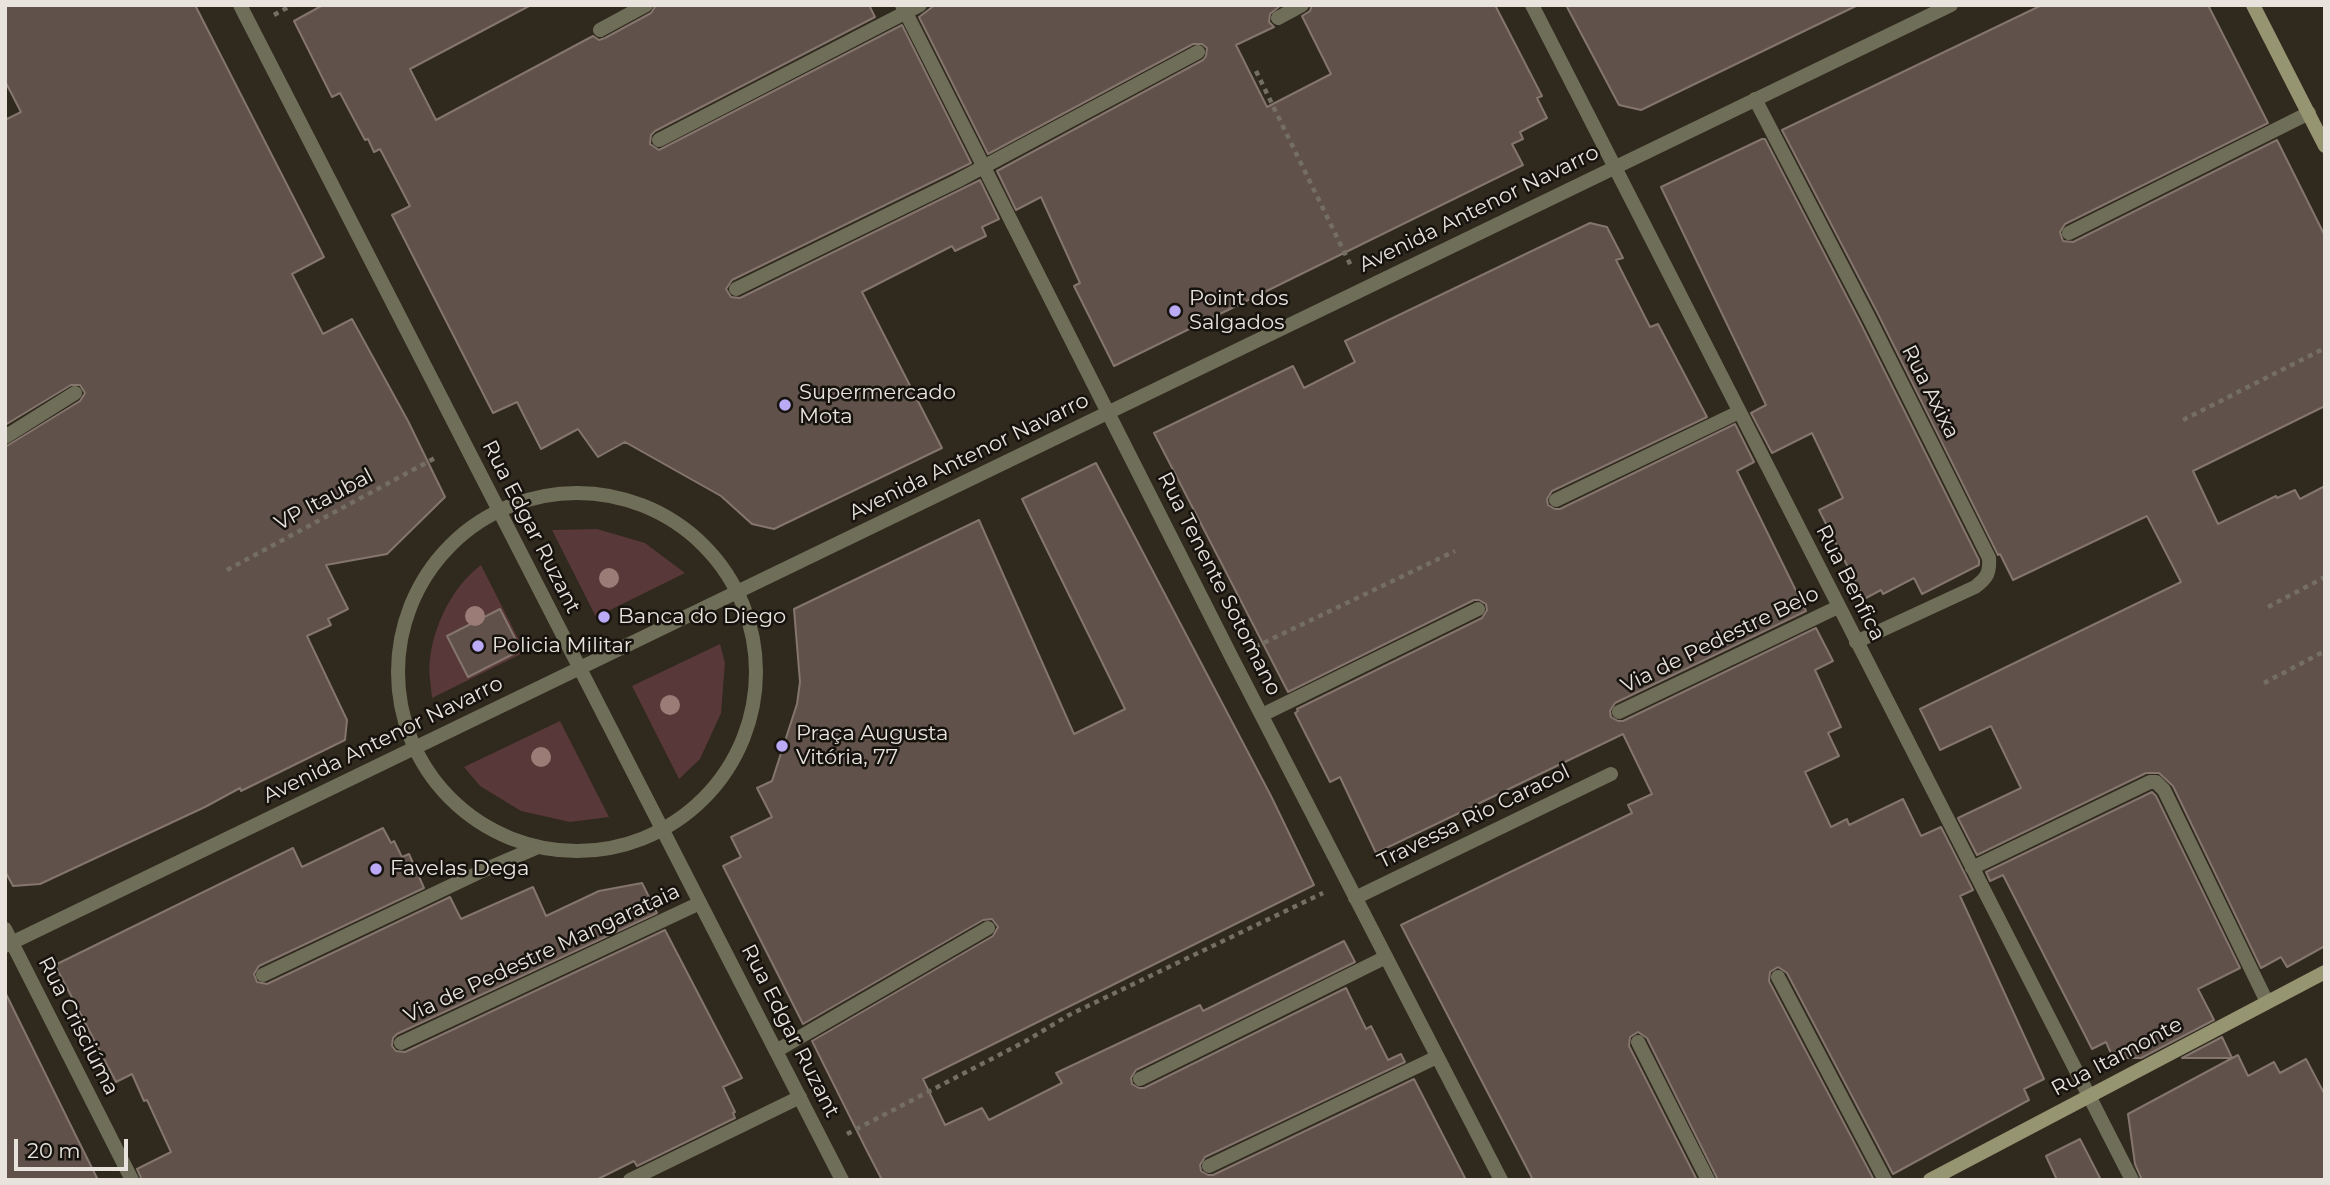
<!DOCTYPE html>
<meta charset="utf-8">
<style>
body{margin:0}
#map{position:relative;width:2330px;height:1185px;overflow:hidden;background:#30291e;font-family:Montserrat,sans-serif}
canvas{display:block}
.frame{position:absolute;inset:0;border:7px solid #e8e3dc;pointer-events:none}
.scale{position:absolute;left:14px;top:1139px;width:114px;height:32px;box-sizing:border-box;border:4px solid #e8e3dc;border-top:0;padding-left:9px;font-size:21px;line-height:24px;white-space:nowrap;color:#e8e3dc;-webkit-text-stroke:5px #16120d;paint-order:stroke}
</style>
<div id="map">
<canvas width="2330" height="1185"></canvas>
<div class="frame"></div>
<div class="scale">20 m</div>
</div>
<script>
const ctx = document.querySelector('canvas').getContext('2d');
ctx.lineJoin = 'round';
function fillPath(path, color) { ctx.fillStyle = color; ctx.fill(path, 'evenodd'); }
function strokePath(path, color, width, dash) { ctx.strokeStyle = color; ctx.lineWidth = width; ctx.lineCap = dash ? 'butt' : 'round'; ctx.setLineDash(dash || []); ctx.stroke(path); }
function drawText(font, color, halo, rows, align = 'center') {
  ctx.font = font + ' Montserrat,sans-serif'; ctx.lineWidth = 5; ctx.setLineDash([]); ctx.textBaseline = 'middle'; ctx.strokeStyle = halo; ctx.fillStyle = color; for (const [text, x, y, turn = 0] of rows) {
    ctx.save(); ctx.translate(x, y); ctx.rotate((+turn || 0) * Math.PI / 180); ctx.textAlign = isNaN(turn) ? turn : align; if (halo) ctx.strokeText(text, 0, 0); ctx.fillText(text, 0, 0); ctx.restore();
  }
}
const green = new Path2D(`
 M597 529 645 543 685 573 596 617 552 530Z
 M481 565 525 652 432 698C431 685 428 671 430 659 434 624 453 586 481 565Z
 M720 644 725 663 721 713 700 759 679 779 632 686Z
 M560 721 609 817 570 822 521 811 480 786 464 767Z`);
const building = new Path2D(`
 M5 5H195L324 257 292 274 323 334 352 319 408 421 445 497 387 554 326 565 348 609 328 619 331 625 307 636 347 720 345 740 241 791 240 788 205 807 40 884 13 886 5 871V447L80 401 85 393 80 385H71L5 425V120L21 112 5 81Z
 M323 5H531L410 69 436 120 593 36 599 40 605 38 651 13 656 5H869L875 17 655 131 651 135 650 144 659 150 902 25 971 163 732 280 726 289 731 297 740 298 980 180 999 219 982 227 986 236 955 251 952 246 862 292 942 448 774 529 752 524 721 496 625 442 598 457 578 429 541 449 517 402 493 413 392 215 410 206 380 149 374 152 368 139 365 140 340 93 332 97 294 21Z
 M935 5H1281L1270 14 1269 22 1274 27 1236 45 1267 107 1331 74 1302 16 1310 11 1312 5H1495L1542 96 1537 98 1547 118 1520 132 1523 139 1512 144 1523 165 1114 366 1074 286 1080 283 1041 197 1016 210 997 171 1203 60 1206 56 1207 48 1202 44H1193L988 154 919 17Z
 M1566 5H1858L1641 110 1619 105Z
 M2042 5H2208L2268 123 2065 224 2060 232 2063 241 2073 242 2277 140 2325 236V406L2193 471 2218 524 2276 496 2277 498 2295 490 2300 499 2325 486V946L2287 967 2281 957 2261 968 2173 786 2159 773H2146L1977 855 1958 818 2021 788 1991 726 1940 750 1920 709 2181 582 2147 516 2013 580 2000 554 1998 555 1878 314 1782 130Z
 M1762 139H1765L1860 322 1979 560V565L1922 594 1914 578 1883 594 1881 590 1864 599 1819 510 1843 498 1812 433 1772 453 1751 413 1766 405 1661 187Z
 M1590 223 1607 227 1623 258 1616 260 1650 327 1658 324 1707 417 1552 491 1547 499 1548 505 1555 509H1560L1735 424 1754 462 1737 471 1806 611 1615 703 1610 711 1611 717 1618 721H1623L1816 628 1833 661 1815 670 1841 727 1828 733 1839 756 1805 772 1831 827 1847 819 1849 825 1903 799 1921 836 1941 827 1973 890 1960 896 2044 1079 2024 1089 2029 1100 1893 1174 1787 973 1778 967 1770 972 1769 981 1874 1180H1718L1647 1038 1638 1032 1630 1037 1629 1046 1697 1180H1533L1401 925 1632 813 1628 805 1652 794 1623 734 1376 853 1340 777 1330 782 1295 713 1298 711 1297 709 1482 618 1487 610 1486 604 1479 600H1474L1288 692 1154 433 1293 366 1304 388 1355 362 1345 341Z
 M1096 463 1271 796 1314 885 923 1079 945 1125 982 1108 989 1120 1062 1083 1056 1073 1200 1005 1203 1011 1344 941 1355 962 1136 1070 1131 1078 1132 1084 1139 1088H1144L1346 988 1366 1029 1371 1026 1388 1060 1401 1054 1405 1062 1205 1157 1200 1165 1201 1171 1208 1175H1213L1414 1079 1466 1180H882L866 1149 812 1041 993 936 998 927 992 919 983 920 803 1024 723 866 741 857 731 837 772 817 757 788 772 781 797 704 800 682 794 609 979 520 1074 734 1125 709 1022 499Z
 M500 609 521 650 468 677 447 636Z
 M2152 792 2156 796 2240 968 2198 989 2214 1020 2141 1058H2113L2106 1042 2092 1049 2003 875 1990 881 1986 872Z
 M383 828 391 843 394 841 402 857 409 854 424 888 259 966 254 974 257 982 267 984 450 897 461 919 533 887 546 916 599 891 642 883 657 913 397 1034 393 1038 392 1046 396 1051 405 1052 665 930 742 1078 723 1087 735 1112 733 1113 735 1118 637 1166 634 1161 596 1180H142L137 1169 171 1152 147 1100 144 1101 132 1074 116 1082 55 965 293 848 302 867Z
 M5 992 75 1134 98 1180H5Z
 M2222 1037 2232 1058H2182Z
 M2238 1055 2248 1076 2274 1062 2280 1073 2306 1059 2325 1095V1180H2142L2135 1164 2128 1114Z
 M2080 1139 2101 1180H2057L2046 1156Z`);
const path = new Path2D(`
 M274 15 292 5
 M1256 71 1351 266
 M2183 420 2325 348
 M227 570 435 458
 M2268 607 2325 577
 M1255 647 1455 551
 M2264 683 2325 651
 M847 1134 1026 1041 1069 1015 1323 893`);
const lane = new Path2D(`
 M1278 18 1302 5
 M600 30 646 5
 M1755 99 1869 318 1989 558C1990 573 1987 578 1975 587L1856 642
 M659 140 920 5
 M736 289 957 181 1198 52
 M5 437 75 393
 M1556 500 1739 412
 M1619 712 1838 607
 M1262 715 1478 609
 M1972 868 2150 782H2156L2164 790 2267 1002
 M263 975 482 871 538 847
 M1778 977 1885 1180
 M1638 1042 1708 1180
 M401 1043 700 903
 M776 1051 988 928
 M1140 1079 1386 957
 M1209 1166 1437 1057
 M630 1180 800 1097`);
const street = new Path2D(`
 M240 5 842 1180
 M902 5 1232 658 1501 1180
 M1532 5 2132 1180
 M2069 233 2309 113
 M398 672a179 179 0 1 1 358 0a179 179 0 1 1-358 0Z
 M1355 898 1611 774
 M5 929 132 1180
 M5 946 1951 5`);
const secondary = new Path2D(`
 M2253 5 2325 146
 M1930 1180 2325 972`);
const trees = [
 [609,578],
 [475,616],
 [670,705],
 [541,757]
];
const markers = [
 [1175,311,7,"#bbaaf6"],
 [785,405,7,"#bbaaf6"],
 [604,617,7,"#bbaaf6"],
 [478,646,7,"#bbaaf6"],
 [782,746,7,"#bbaaf6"],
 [376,869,7,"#bbaaf6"]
];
const streetNames = [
 ["Avenida Antenor Navarro",1479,209,-26],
 ["Rua Axixa",1930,392,63],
 ["Avenida Antenor Navarro",969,457,-26],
 ["VP Itaubal",324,500,-28],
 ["Rua Edgar Ruzant",531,527,63],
 ["Rua Benfica",1850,583,63],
 ["Rua Tenente Sotomano",1219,584,63],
 ["Via de Pedestre Belo",1720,640,-26],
 ["Avenida Antenor Navarro",383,740,-26],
 ["Travessa Rio Caracol",1474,817,-26],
 ["Via de Pedestre Mangarataia",542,954,-25],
 ["Rua Crisciúma",78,1026,63],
 ["Rua Edgar Ruzant",790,1031,63],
 ["Rua Itamonte",2117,1057,-28]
];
const poiNames = [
 ["Point dos",1189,299],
 ["Salgados",1189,323],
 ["Supermercado",799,393],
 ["Mota",799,417],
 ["Banca do Diego",618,617],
 ["Policia Militar",492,646],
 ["Praça Augusta",796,734],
 ["Vitória, 77",796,758],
 ["Favelas Dega",390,869]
];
fillPath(green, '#583838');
fillPath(building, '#60524a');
strokePath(building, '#84756d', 2);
strokePath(path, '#746e64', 4.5, [5, 5]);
strokePath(lane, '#6f6f59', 14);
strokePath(street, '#6f6f59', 14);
strokePath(secondary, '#969572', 14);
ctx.fillStyle = '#9c7c76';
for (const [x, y] of trees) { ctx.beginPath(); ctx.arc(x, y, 10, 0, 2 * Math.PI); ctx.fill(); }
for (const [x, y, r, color] of markers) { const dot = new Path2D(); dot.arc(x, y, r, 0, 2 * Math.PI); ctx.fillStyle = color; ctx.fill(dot); strokePath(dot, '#16120d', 2.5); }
drawText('21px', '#e8e3dc', '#16120d', streetNames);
drawText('21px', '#e8e3dc', '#16120d', poiNames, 'left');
</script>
